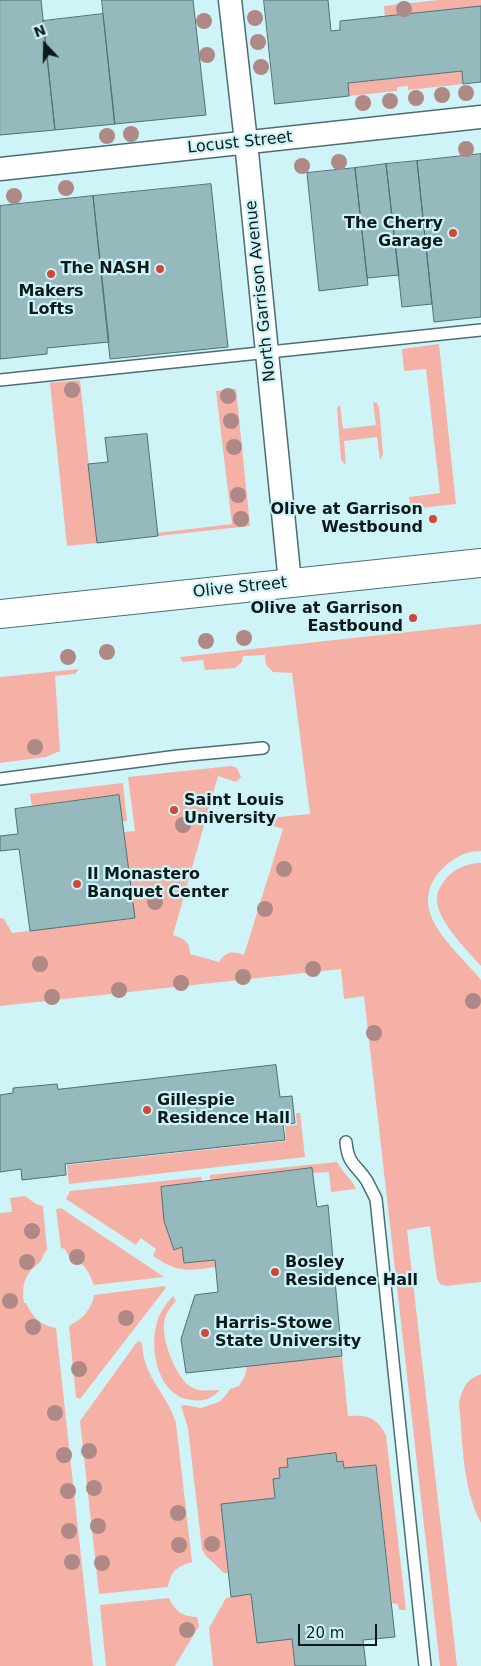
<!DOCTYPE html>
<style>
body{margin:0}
#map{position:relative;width:481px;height:1666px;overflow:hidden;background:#cff4f8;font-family:"DejaVu Sans",sans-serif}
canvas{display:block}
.north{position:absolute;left:20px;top:20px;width:50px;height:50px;-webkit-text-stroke:4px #cff4f8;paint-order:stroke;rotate:339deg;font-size:14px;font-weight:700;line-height:20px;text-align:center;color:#0c1a1b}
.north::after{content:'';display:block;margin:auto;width:18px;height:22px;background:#0c1a1b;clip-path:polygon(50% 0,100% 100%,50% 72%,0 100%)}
.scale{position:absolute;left:298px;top:1624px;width:79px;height:22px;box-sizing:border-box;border:2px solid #0c1a1b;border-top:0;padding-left:6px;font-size:15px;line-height:18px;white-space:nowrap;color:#0c1a1b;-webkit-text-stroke:4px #cff4f8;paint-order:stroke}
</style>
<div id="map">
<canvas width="481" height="1666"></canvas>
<div class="north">N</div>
<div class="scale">20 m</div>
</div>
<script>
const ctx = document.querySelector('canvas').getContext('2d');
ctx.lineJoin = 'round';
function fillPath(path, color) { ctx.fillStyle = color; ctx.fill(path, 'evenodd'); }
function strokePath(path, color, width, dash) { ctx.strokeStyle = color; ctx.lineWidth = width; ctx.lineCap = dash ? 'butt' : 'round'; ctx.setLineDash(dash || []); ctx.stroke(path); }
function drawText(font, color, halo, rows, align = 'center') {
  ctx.font = font + ' "DejaVu Sans",sans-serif'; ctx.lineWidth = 4.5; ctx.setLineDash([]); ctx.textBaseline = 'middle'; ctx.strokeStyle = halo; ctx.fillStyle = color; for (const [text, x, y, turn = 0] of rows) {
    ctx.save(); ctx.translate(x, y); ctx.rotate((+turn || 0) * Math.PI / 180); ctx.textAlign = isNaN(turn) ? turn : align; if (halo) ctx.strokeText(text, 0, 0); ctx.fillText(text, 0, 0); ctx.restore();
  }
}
const green = new Path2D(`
 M439 0H481V6L385 16 384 6Z
 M462 71 463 84 408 90V86L397 87V91L349 96 348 83Z
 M439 344 456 504 411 509 409 497 440 493 426 369 404 371 402 349Z
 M80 380 97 543 67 546 50 383Z
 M236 389 250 526 158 536 157 533 232 524 216 391Z
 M373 402 377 403 379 407 383 454 380 460 377 437 344 441 346 465 341 460 337 408 340 405 343 429 376 425Z
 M481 624V851C464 851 452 859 441 870 403 912 458 950 481 980V1282L447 1286 440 1284 437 1279 430 1226 407 1230 457 1666H440L364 996 344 999 341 969 0 1006V918L4 919 12 933 134 918 124 832 135 831 128 777 231 766 237 768 241 777 236 782 218 776 173 935C184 939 190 941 190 954L219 962C226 951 232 951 244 955L283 829 261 822 259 819 310 814 292 673 273 672 266 665 265 655 243 656 242 662 235 668 205 670 203 660 183 662 180 657Z
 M79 669 75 674 55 676 60 751 46 757 0 763V677Z
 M123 783 127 821H122L119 795 32 806 30 794Z
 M477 863H481V966C468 951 435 919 437 898 437 892 441 886 444 881 453 869 464 865 477 863Z
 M296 1113H300L305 1157 69 1184 67 1165 286 1141 285 1126 297 1125Z
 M337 1162C342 1172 352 1179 356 1189L331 1192 329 1172 313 1173 312 1168 210 1181V1175Z
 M201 1177 202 1182 161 1187 164 1221 174 1250 182 1247 184 1263 215 1260 216 1267C187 1271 178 1273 153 1256L156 1249 141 1238 136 1245 66 1199 70 1191Z
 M25 1196 36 1204 43 1206 47 1250C43 1253 44 1256 41 1260 40 1263 35 1266 32 1269 23 1279 22 1290 24 1303H26C33 1318 40 1325 56 1328L93 1666H0V1213L12 1212 10 1198Z
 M61 1208 164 1277 94 1285C89 1272 85 1262 71 1260L65 1249 61 1248 56 1209Z
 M165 1286V1289L80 1399 76 1397 69 1326C82 1319 91 1311 94 1295Z
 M173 1296 176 1301C170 1307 165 1314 164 1324 162 1341 177 1381 193 1388 201 1392 211 1390 220 1390 212 1398 204 1402 192 1400 158 1397 149 1350 157 1322 160 1312 166 1304 173 1296Z
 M140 1341 142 1344C144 1379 167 1393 176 1423L192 1562C176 1567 171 1571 168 1587L99 1594 80 1421 137 1342Z
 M342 1356 348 1416C368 1415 376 1417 386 1435L406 1610H399L398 1604 392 1603 376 1465 344 1468 343 1461 337 1462 335 1454 288 1459V1467L279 1468 280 1478 273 1479 275 1498 221 1504 228 1573H224L205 1555 202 1549 188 1428 181 1406 184 1405 201 1408 219 1402 225 1396 230 1389 239 1386 245 1376 247 1366Z
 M481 1374V1523C462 1487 463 1443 459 1403 463 1387 466 1380 481 1374Z
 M251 1594 257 1643 292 1639 295 1666H213L209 1628 226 1598Z
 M169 1598C174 1611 184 1617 197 1617L199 1626 175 1666H106L100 1605Z`);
const building = new Path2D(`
 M0 0H41L55 130 0 135Z
 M102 0H193L206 115 115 124Z
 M264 0H328L331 31 340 30V21L481 6V82L463 84 462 71 348 83 349 96 275 104Z
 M103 14 115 124 55 130 43 21Z
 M481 154V317L434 322 417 161Z
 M417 161 432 304 402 307 386 164Z
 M386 164 399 275 367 278 355 168Z
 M355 168 368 285 319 291 307 173Z
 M211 184 228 347 110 359 93 196Z
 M93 196 109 342 47 348V354L0 359V206Z
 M147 434 158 536 97 543 88 464 108 462 105 438Z
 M119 795 135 918 30 931 19 849 0 851V836L18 834 15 809Z
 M276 1065 280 1097 292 1096 295 1123 283 1125 285 1140 65 1164 66 1175 22 1180 21 1169 0 1172V1095L13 1093V1088L57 1084 58 1089Z
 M312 1168 317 1207 328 1205 342 1356 186 1373 181 1339 195 1295 218 1292 215 1260 184 1263 182 1247 174 1250 164 1221 161 1187Z
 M336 1453 337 1462 343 1461 344 1468 376 1465 395 1637 363 1640 366 1666H295L292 1639 257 1643 251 1594 231 1597 221 1504 275 1498 273 1479 280 1478 279 1468 288 1467 287 1459Z`);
const service = new Path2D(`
 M0 380 481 330
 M0 779 178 756 263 748
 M346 1142C348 1165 356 1164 367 1181 370 1187 373 1193 376 1199L425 1666`);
const minor = new Path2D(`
 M230 0 246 142 290 583
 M0 169 481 117`);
const secondary = new Path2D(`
 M0 614 481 563`);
const trees = [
 [404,9],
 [255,18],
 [204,21],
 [258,42],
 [207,55],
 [261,67],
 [466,93],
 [442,95],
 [416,98],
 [390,101],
 [363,103],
 [131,134],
 [107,136],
 [466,149],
 [339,162],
 [302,166],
 [66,188],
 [14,196],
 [72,390],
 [228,396],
 [231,421],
 [234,447],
 [238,495],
 [241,519],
 [244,638],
 [206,641],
 [107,652],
 [68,657],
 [35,747],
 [183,825],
 [284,869],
 [155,902],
 [265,909],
 [40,964],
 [313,969],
 [243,977],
 [181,983],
 [119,990],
 [52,997],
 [473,1001],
 [374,1033],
 [32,1231],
 [77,1257],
 [27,1262],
 [10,1301],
 [126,1318],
 [33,1327],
 [79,1369],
 [55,1413],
 [89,1451],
 [64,1455],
 [94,1488],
 [68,1491],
 [178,1513],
 [98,1526],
 [69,1531],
 [212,1544],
 [179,1545],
 [72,1562],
 [102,1563],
 [187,1630]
];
const markers = [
 [453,233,5,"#d34637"],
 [160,269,5,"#d34637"],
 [51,274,5,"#d34637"],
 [433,519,5,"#d34637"],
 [413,618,5,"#d34637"],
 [174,810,5,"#d34637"],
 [77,884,5,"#d34637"],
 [147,1110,5,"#d34637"],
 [275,1272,5,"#d34637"],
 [205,1333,5,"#d34637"]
];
const streetNames = [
 ["Locust Street",240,143,-6],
 ["North Garrison Avenue",261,291,-96],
 ["Olive Street",240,588,-6]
];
const poiNames = [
 ["The Cherry",443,224,"right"],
 ["Garage",443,242,"right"],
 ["The NASH",150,269,"right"],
 ["Makers",51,292,"center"],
 ["Lofts",51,310,"center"],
 ["Olive at Garrison",423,510,"right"],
 ["Westbound",423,528,"right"],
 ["Olive at Garrison",403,609,"right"],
 ["Eastbound",403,627,"right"],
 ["Saint Louis",184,801],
 ["University",184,819],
 ["Il Monastero",87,875],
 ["Banquet Center",87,893],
 ["Gillespie",157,1101],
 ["Residence Hall",157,1119],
 ["Bosley",285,1263],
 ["Residence Hall",285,1281],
 ["Harris-Stowe",215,1324],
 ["State University",215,1342]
];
fillPath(green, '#f5b1a6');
fillPath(building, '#95b9bc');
strokePath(building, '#4f7174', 1);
strokePath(service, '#4c6e72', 14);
strokePath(minor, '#4c6e72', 25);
strokePath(secondary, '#4c6e72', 30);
strokePath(service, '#fff', 11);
strokePath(minor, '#fff', 22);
strokePath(secondary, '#fff', 28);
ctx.fillStyle = '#ae8985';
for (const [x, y] of trees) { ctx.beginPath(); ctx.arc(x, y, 8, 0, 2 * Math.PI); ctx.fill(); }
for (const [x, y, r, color] of markers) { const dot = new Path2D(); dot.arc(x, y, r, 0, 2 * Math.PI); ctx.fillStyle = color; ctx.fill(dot); strokePath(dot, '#cff4f8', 2); }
drawText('16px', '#0c1a1b', '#cff4f8', streetNames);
drawText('bold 16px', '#0c1a1b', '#cff4f8', poiNames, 'left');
</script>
